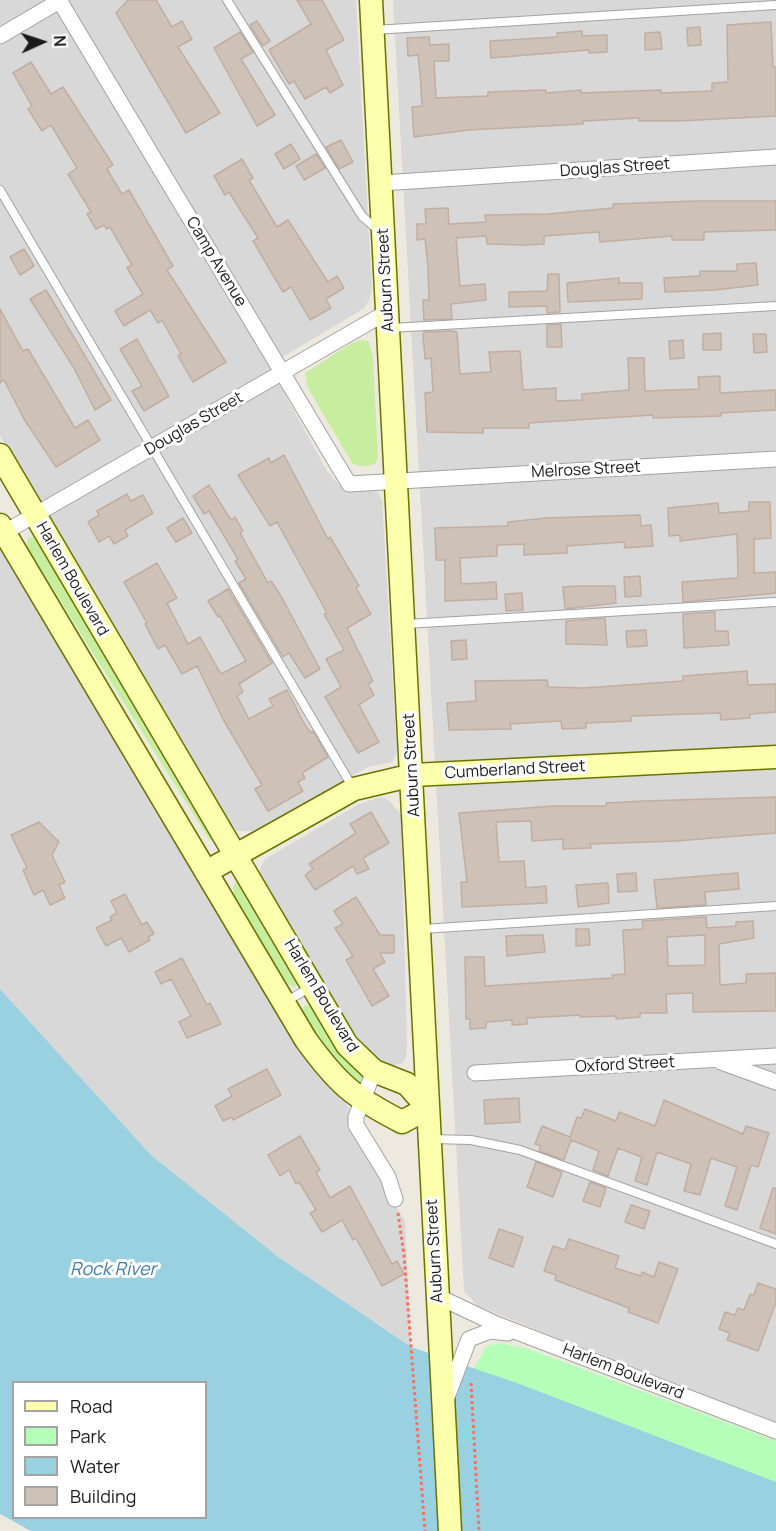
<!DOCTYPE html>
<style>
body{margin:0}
#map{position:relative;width:776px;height:1531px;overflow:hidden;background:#eee9df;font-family:Manrope,sans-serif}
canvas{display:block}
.legend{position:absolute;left:12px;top:1381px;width:195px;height:138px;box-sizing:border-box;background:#fff;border:2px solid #a4a4a4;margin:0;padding:8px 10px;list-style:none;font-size:18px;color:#1b1b1b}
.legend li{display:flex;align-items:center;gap:12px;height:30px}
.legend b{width:30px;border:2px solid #a4a4a4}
.north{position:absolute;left:12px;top:12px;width:60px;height:60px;-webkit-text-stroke:4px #fff;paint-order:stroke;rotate:87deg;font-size:16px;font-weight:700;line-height:24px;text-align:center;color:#1b1b1b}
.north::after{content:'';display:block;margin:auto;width:21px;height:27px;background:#1b1b1b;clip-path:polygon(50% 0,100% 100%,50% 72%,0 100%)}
</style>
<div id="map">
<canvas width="776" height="1531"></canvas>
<ul class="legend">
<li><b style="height:8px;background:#fcffac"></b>Road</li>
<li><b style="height:16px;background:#b5feba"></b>Park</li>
<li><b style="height:16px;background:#9ad1e0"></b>Water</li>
<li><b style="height:16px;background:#cec1b8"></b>Building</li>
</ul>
<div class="north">N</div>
</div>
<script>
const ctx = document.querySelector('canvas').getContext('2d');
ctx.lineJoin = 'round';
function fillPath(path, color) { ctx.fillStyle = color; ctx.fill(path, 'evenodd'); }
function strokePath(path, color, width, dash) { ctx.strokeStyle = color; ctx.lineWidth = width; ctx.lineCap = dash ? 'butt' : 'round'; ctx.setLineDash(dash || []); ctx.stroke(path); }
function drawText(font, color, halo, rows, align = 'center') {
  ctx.font = font + ' Manrope,sans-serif'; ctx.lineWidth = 6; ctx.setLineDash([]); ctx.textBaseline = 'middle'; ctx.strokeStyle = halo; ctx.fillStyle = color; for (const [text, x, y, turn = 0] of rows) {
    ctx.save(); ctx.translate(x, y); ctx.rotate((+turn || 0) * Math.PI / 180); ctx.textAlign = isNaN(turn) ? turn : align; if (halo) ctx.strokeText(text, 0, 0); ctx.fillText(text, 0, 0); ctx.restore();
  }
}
const residential = new Path2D(`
 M0 0H356L372 289 369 301 363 309 269 365 327 471 339 485 351 490 371 489 378 493 382 500 397 752 392 762 368 767 253 831H236L231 825 0 436Z
 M393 0H776V1427L478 1306 464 1291Z
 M0 540 312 1068 344 1100 350 1110 349 1122 352 1134 405 1221 411 1347 277 1256 151 1155 0 989Z
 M381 797 390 801 401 815 407 1045 406 1057 403 1063 395 1065 375 1063 356 1043 260 875V869L265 859 359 804Z`);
const grass = new Path2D(`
 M361 340 368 341 373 356 378 458 375 464C366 466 360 468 352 463L308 388 305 373 352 343Z
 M33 537 36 540 213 839 210 841 27 547 28 538Z
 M236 882 241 884 296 976 298 984 294 987 285 983 235 900 233 887Z
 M305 1005 313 1006 365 1075 363 1083 360 1084 334 1064 301 1012Z`);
const park = new Path2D(`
 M500 1343 529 1349 776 1441V1483L474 1369 486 1346Z`);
const water = new Path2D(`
 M0 989 151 1155 277 1256 411 1347 517 1383 776 1482V1531H31L0 1514ZM14 1382H206V1518H14Z`);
const building = new Path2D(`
 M128 0H156L172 27 182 21 192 39 178 47 220 113 186 133 116 13Z
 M297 0H322L344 40 326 50 343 85 330 93 326 87 305 99 294 81 289 84 269 50 311 24Z
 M257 21 270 41 263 46 250 25Z
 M771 22 773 67H776V116L678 121H639V118L583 121V124L469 130 414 137 412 107 422 106 420 73 418 55 408 56 407 38 429 37 430 45 449 44V61H434L436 98 488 96V92L546 90V93L581 90V93L661 90V93L712 91V83L728 82 727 25Z
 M700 27 701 45 688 46 687 28Z
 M582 31V36L607 35V52L589 53V50L491 58 490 41 557 37V33Z
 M240 32 253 52 241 59 275 115 257 126 214 48Z
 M660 32 662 49 645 50V33Z
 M31 62 51 94 63 87 113 165 107 169 122 194 129 190 173 266 167 270 226 362 193 382 178 356 181 354 162 320 158 323 150 310 124 326 115 311 143 294 127 268 132 265 110 227 107 229 104 225 96 229 87 214 91 212 68 174 77 168 51 125 42 131 28 109 32 106 13 73Z
 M341 140 353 162 339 169 326 147Z
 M291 144 300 159 284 169 275 154Z
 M316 154 325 168 304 180 296 166Z
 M242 159 253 178 249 180 277 227 288 220 328 282 337 276 344 288 326 299 331 308 310 320 291 287 283 292 253 241 258 238 229 192 225 195 214 176Z
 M695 201H776V230L704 232V240H672V236L600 242 599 232 544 236V244L524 245 487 244 486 236 456 238 460 286 485 284 486 300 451 304 452 319 424 320 423 300H429L428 267 425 239 417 240V224H426L425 209 448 208 449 224 486 222 485 215 548 214 613 208V204Z
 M24 249 34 266 20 275 10 257Z
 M756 263 758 285 715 290 665 292 664 278 700 276V271H737V264Z
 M548 274H559L560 312 547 313V306L509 307V292L547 291Z
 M619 278V283H642V299L568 302 567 283Z
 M46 290 111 400 95 410 74 368 30 299Z
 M0 309 23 351 28 349 75 428 88 420 100 440 56 467 24 419 4 380 0 383Z
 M561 324 562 347H547V325Z
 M452 331 457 332 460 374 491 372 489 352 520 351 523 390 556 388V401L582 400V394L629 390 628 358H644L645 391 699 389 698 377 720 376V393L776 390V410L721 413V416L653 418V415L529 423V428H483V433L427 432 425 393 433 392 431 358 425 359 423 335 424 332Z
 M721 333V350H703V334Z
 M753 334H766L767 352 754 353Z
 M137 339 169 396 144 411 132 391 142 386 120 349Z
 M683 340 684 358 670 359 669 341Z
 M284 455 328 539 330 537 359 586 356 588 371 614 347 628 373 681 368 684 374 695 359 705 379 742 358 753 325 697 341 687 326 659 344 650 324 614 327 613 277 522 270 526 238 475 269 458 271 463Z
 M209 485 231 520 235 517 243 531 240 533 268 583 271 581 281 596 320 669 305 678 289 653 283 657 239 583 246 579 235 561 238 559 209 511 204 514 193 496Z
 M127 494 131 501 143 495 153 513 125 530 128 536 114 544 109 536 99 542 88 522 99 515 97 511Z
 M749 502H770L771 538 754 539V573L776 572V593L683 602 682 582 738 578 737 534 680 541V535L669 536 668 508 718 503 719 513 749 511Z
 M640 515 641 526 651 525 653 546 625 548 624 542 567 546V553L524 555V544L497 545V556L460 558 461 584 496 582 497 599 445 601V560H436L435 528 508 526V522L546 518Z
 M183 518 192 533 176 542 167 528Z
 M157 563 177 598 167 603 188 644 200 637 221 674 246 661 220 616 218 617 208 601 228 589 272 663 239 684 243 692 237 696 249 719 273 706 269 699 287 690 305 725 311 733 313 731 328 757 302 773 305 778 298 782 303 791 268 811 255 789 262 785 224 721 197 666 182 674 165 645 158 649 145 624 147 623 124 582Z
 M640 576 641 596 625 597 624 577Z
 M579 586H615L616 603 565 609 563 587Z
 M522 593 523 610 506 611 505 594Z
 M715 612V631H728L729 645 684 648 683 614Z
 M605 618 607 645 566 644V621Z
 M646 630 647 646 627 647 626 631Z
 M466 640 467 659 452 660 451 641Z
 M747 671 748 685 776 684V712L750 714V718L721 720 720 713 631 716V721L586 723V728L562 729 561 721 510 724 511 729 449 730 447 703 476 701 475 681 547 680 548 687 584 688 683 681V676Z
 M776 797V833L676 841 590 844 591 848 563 849V839L532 841 531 821 496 822 499 862 524 861 526 888 546 886 547 903 462 907 461 882H467L459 813 554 806H606V803L644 801Z
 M371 812 389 843 363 858 369 869 357 874 353 866 315 890 305 875 313 869 309 864 356 833 350 824Z
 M39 822 59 842 52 855 65 882 59 885 65 898 50 905 43 890 34 895 23 870 27 868 11 835Z
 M636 873 637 891 618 892 617 874Z
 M738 873 739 889 705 892 706 905 657 908 654 880Z
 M608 883 609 903 578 907 576 885Z
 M125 894 142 925 147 922 154 934 148 937 150 940 129 952 121 938 106 946 96 928 112 920 110 917 117 913 111 901Z
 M356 897 380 935H394V953H380L385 962 373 969 389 996 372 1006 346 960 353 956 335 928 343 924 334 911Z
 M706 917 707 928 736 926V922L753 921 754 938 719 944 720 985 746 983V974L776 973V1011L693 1012V993L666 994 667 1013H640V1017L616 1019V1016L580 1017V1015L527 1018V1024L512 1025V1020L486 1022V1028L470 1029V1019H466L465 957H484L485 986 613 978 612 975 625 974 623 930 643 929 642 921ZM705 935V965L668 966 667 937Z
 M576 929H589L590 945 576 946Z
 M526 935H543L545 952 507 956 506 936Z
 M182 958 207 1005 210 1003 221 1024 187 1038 179 1022 191 1016 171 979 161 984 155 972Z
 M267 1069 281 1095 233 1120 232 1117 223 1121 215 1106 232 1096 228 1089Z
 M519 1098 520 1122 485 1124 484 1100Z
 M664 1100 743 1134 746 1126 769 1133 758 1167 751 1165 737 1210 725 1206 737 1167 711 1158 700 1195 684 1191 691 1164 657 1152 647 1185 635 1181 642 1157 618 1148 608 1176 593 1170 599 1151 571 1140 564 1160 539 1151 541 1146 535 1144 542 1126 570 1137 577 1117 581 1118 585 1109 616 1121 619 1112 655 1126Z
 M300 1136 320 1170 316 1172 330 1198 350 1186 392 1264 397 1261 404 1274 382 1286 356 1238 353 1240 342 1220 322 1232 310 1213 316 1210 299 1182 296 1184 289 1170 280 1176 268 1155Z
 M536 1162 562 1172 553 1197 527 1187Z
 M590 1182 606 1188 600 1207 583 1201Z
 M773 1188H776V1234L760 1228Z
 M631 1205 650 1211 644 1229 625 1222Z
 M499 1229 523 1237 513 1267 489 1258Z
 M569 1239 619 1256 615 1268 641 1276 642 1272 654 1277 659 1262 678 1269 658 1323 628 1312 629 1308 555 1280 556 1275 544 1271 553 1246 565 1250Z
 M758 1283 776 1289V1302L758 1351 727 1340 730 1333 719 1329 725 1312 735 1315 738 1308 744 1310 750 1294 754 1295Z`);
const path = new Path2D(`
 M398 1213 404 1255 425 1531
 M471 1383 479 1531`);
const lane = new Path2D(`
 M227 0 362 216 379 231
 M374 30 776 5
 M0 190 353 788
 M391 328 776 306
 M406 624 776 602
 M423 929 776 906
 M285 1002 311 987
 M432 1139 471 1140 520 1150 776 1244`);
const street = new Path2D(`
 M59 0 349 484 776 459
 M0 36 61 0
 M382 183 776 157
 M0 535 387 312
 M721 1062 776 1082
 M374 1071 356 1117V1125L388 1177 395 1199
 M475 1073 776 1056
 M437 1296 496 1324 776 1431
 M447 1397 469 1339 490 1331 508 1333`);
const secondary = new Path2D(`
 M371 0 450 1531
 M0 455 347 1045 374 1071 407 1084 428 1108
 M0 525 306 1040C338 1084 353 1097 402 1122L428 1108
 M206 872 354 789 413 775 776 757`);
const streetNames = [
 ["Douglas Street",615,168,-4],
 ["Camp Avenue",216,262,59],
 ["Auburn Street",386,280,-93],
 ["Douglas Street",194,424,-30],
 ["Melrose Street",586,470,-3],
 ["Harlem Boulevard",72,579,60],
 ["Auburn Street",412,765,-93],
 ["Cumberland Street",515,770,-3],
 ["Harlem Boulevard",321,996,59],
 ["Oxford Street",625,1065,-3],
 ["Auburn Street",435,1251,-93],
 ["Harlem Boulevard",623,1372,21]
];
const waterNames = [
 ["Rock River",113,1270]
];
fillPath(residential, '#d9d8d8');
fillPath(grass, '#c7ee9e');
fillPath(park, '#b5feba');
fillPath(water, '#9ad1e0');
fillPath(building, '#cec1b8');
strokePath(building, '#c1aea0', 1.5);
strokePath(lane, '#a2a2a2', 10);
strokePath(street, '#a2a2a2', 17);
strokePath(secondary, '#697400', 25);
strokePath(path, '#ff6d5f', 3, [3, 3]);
strokePath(lane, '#fff', 8);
strokePath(street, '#fff', 15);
strokePath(secondary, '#fcffac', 22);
drawText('16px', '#1b1b1b', '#fff', streetNames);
drawText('italic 18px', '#407ab2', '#fff', waterNames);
</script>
